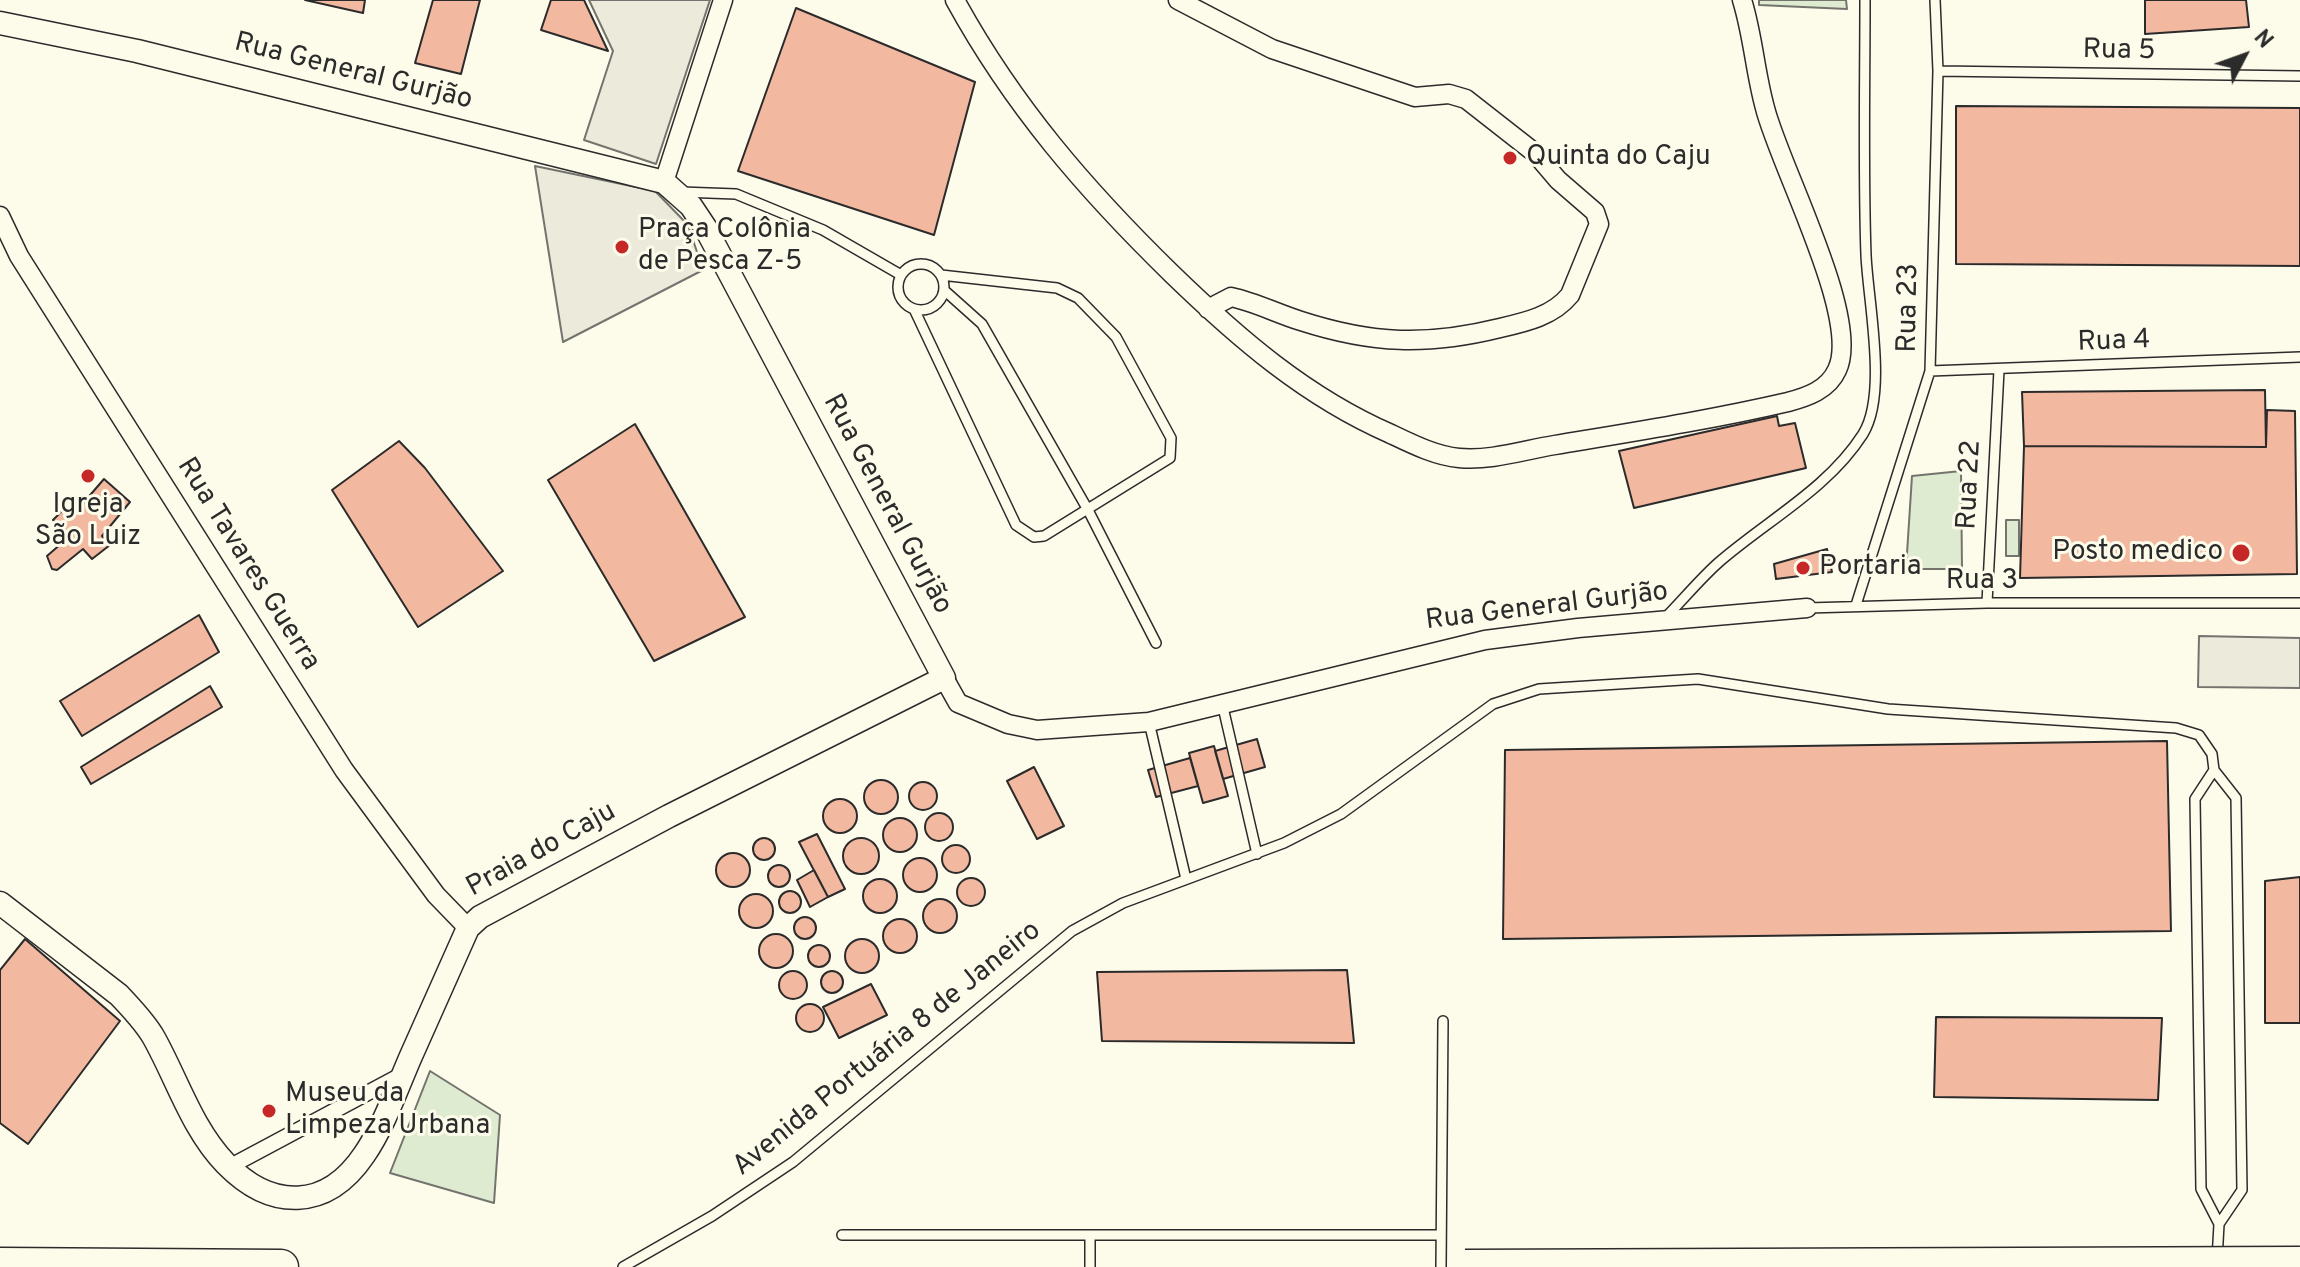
<!DOCTYPE html>
<meta charset="utf-8">
<style>
body{margin:0}
#map{position:relative;width:2300px;height:1267px;overflow:hidden;background:#fdfbea;font-family:Overpass,sans-serif}
canvas{display:block}
.north{position:absolute;left:2204px;top:16px;width:80px;height:80px;-webkit-text-stroke:6px #fdfbea;paint-order:stroke;rotate:49deg;font-size:22px;font-weight:700;line-height:32px;text-align:center;color:#2b2b2b}
.north::after{content:'';display:block;margin:auto;width:28px;height:36px;background:#2b2b2b;clip-path:polygon(50% 0,100% 100%,50% 72%,0 100%)}
</style>
<div id="map">
<canvas width="2300" height="1267"></canvas>
<div class="north">N</div>
</div>
<script>
const ctx = document.querySelector('canvas').getContext('2d');
ctx.lineJoin = 'round';
function fillPath(path, color) { ctx.fillStyle = color; ctx.fill(path, 'evenodd'); }
function strokePath(path, color, width, dash) { ctx.strokeStyle = color; ctx.lineWidth = width; ctx.lineCap = dash ? 'butt' : 'round'; ctx.setLineDash(dash || []); ctx.stroke(path); }
function drawText(font, color, halo, rows, align = 'center') {
  ctx.font = font + ' Overpass,sans-serif'; ctx.lineWidth = 6; ctx.setLineDash([]); ctx.textBaseline = 'middle'; ctx.strokeStyle = halo; ctx.fillStyle = color; for (const [text, x, y, turn = 0] of rows) {
    ctx.save(); ctx.translate(x, y); ctx.rotate((+turn || 0) * Math.PI / 180); ctx.textAlign = isNaN(turn) ? turn : align; if (halo) ctx.strokeText(text, 0, 0); ctx.fillText(text, 0, 0); ctx.restore();
  }
}
const green = new Path2D(`
 M1759 0H1846L1847 9 1759 5Z
 M1961 471 1962 569H1906L1912 476Z
 M2006 520H2019V556H2006Z
 M430 1071 500 1115 494 1203 390 1173Z`);
const parking = new Path2D(`
 M589 0H710L656 164 584 140 613 51Z
 M535 166 655 191 688 225 703 270 563 342Z
 M2199 636 2300 638V688L2198 687Z`);
const building = new Path2D(`
 M305 0H365L363 13Z
 M433 0H480L461 74 415 63Z
 M551 0H584L608 51 541 30Z
 M2145 0H2246L2249 27 2145 34Z
 M796 8 975 82 934 235 738 171Z
 M1956 106 2300 108V266L1956 264Z
 M2265 390 2266 447 2024 446 2022 392Z
 M2267 410 2295 411 2297 574 2020 578 2024 446 2266 447Z
 M1777 416 1779 426 1795 423 1806 468 1634 508 1619 451Z
 M635 424 745 617 654 661 548 480Z
 M399 441 425 468 503 571 418 627 332 490Z
 M104 479 130 502 102 536 110 545 92 559 83 549 57 570 52 569 47 556 70 536 53 520 63 510 72 516Z
 M1827 549 1832 572 1776 579 1774 564Z
 M199 615 219 652 82 736 60 701Z
 M210 686 222 707 91 784 81 767Z
 M1257 739 1265 767 1223 779 1215 751Z
 M2167 741 2171 931 1503 939 1505 750Z
 M1214 746 1228 796 1203 803 1189 753Z
 M1190 758 1198 786 1156 797 1148 770Z
 M1034 767 1064 826 1037 839 1007 781Z
 M864 797a17 17 0 1 1 34 0a17 17 0 1 1-34 0Z
 M909 796a14 14 0 1 1 28 0a14 14 0 1 1-28 0Z
 M823 816a17 17 0 1 1 34 0a17 17 0 1 1-34 0Z
 M925 827a14 14 0 1 1 28 0a14 14 0 1 1-28 0Z
 M883 835a17 17 0 1 1 34 0a17 17 0 1 1-34 0Z
 M817 834 845 889 828 897 799 842Z
 M753 849a11 11 0 1 1 22 0a11 11 0 1 1-22 0Z
 M843 856a18 18 0 1 1 36 0a18 18 0 1 1-36 0Z
 M942 859a14 14 0 1 1 28 0a14 14 0 1 1-28 0Z
 M716 870a17 17 0 1 1 34 0a17 17 0 1 1-34 0Z
 M903 875a17 17 0 1 1 34 0a17 17 0 1 1-34 0Z
 M768 876a11 11 0 1 1 22 0a11 11 0 1 1-22 0Z
 M814 870 828 897 810 907 797 880Z
 M2300 877V1023H2265V881Z
 M957 892a14 14 0 1 1 28 0a14 14 0 1 1-28 0Z
 M863 896a17 17 0 1 1 34 0a17 17 0 1 1-34 0Z
 M779 902a11 11 0 1 1 22 0a11 11 0 1 1-22 0Z
 M739 911a17 17 0 1 1 34 0a17 17 0 1 1-34 0Z
 M923 916a17 17 0 1 1 34 0a17 17 0 1 1-34 0Z
 M794 928a11 11 0 1 1 22 0a11 11 0 1 1-22 0Z
 M883 936a17 17 0 1 1 34 0a17 17 0 1 1-34 0Z
 M759 951a17 17 0 1 1 34 0a17 17 0 1 1-34 0Z
 M845 956a17 17 0 1 1 34 0a17 17 0 1 1-34 0Z
 M25 939 120 1021 28 1144 0 1123V970Z
 M808 956a11 11 0 1 1 22 0a11 11 0 1 1-22 0Z
 M1347 970 1354 1043 1102 1041 1097 972Z
 M779 985a14 14 0 1 1 28 0a14 14 0 1 1-28 0Z
 M821 982a11 11 0 1 1 22 0a11 11 0 1 1-22 0Z
 M871 984 887 1015 839 1038 823 1007Z
 M796 1018a14 14 0 1 1 28 0a14 14 0 1 1-28 0Z
 M1936 1017 2162 1018 2158 1100 1934 1097Z`);
const service = new Path2D(`
 M1938 71 2300 76
 M681 192 736 194 823 230 901 275
 M898 287a23 23 0 1 1 46 0a23 23 0 1 1-46 0Z
 M944 290 982 324 1088 510 1156 643
 M914 309 1016 525 1034 537 1044 536 1170 458 1171 438 1116 337 1078 298 1057 288 941 275
 M1930 371 2300 357
 M1987 603 1999 370
 M1856 605 1930 371 1938 71 1935 0
 M1807 608 1987 603H2300
 M1664 619C1682 601 1699 580 1718 563 1766 521 1828 489 1863 434 1888 394 1868 302 1866 255 1863 170 1865 85 1865 0
 M1222 703 1257 854
 M1149 722 1186 879
 M2214 770 2195 799 2201 1189 2219 1224 2217 1260
 M842 1235H1441
 M1090 1235V1267
 M623 1267 712 1216 793 1162 1072 931 1123 903 1284 843 1341 814 1493 704 1539 689 1698 679 1888 709 2176 728 2199 735 2212 754 2214 770 2236 798 2242 1190 2219 1224
 M1441 1267 1443 1021`);
const pedestrian = new Path2D(`
 M229 1167 403 1074`);
const minor = new Path2D(`
 M955 0C1013 106 1086 190 1172 274 1238 338 1306 397 1391 434 1412 444 1436 456 1459 458 1491 461 1524 450 1555 445 1633 432 1710 420 1788 402 1807 397 1828 390 1837 370 1862 319 1779 165 1765 108 1755 72 1753 35 1742 0
 M1178 0 1272 49 1415 97 1449 94 1466 99 1535 153 1558 180 1595 212 1599 224 1570 295C1553 316 1526 322 1500 328 1427 346 1372 344 1301 321 1278 314 1255 302 1231 297L1208 309
 M664 182 723 0
 M0 216 19 256 344 770 436 895 468 928
 M944 678 958 703 1008 724 1037 730 1149 722 1485 640 1578 628 1807 608`);
const tertiary = new Path2D(`
 M0 23 137 51 664 182 691 206 705 227 944 678 669 816 480 917 468 928C449 971 430 1013 411 1056 397 1088 384 1126 364 1155 326 1211 271 1210 226 1164 192 1129 177 1079 154 1038 145 1022 131 1008 119 995L0 903`);
const motorway = new Path2D(`
 M0 1265 281 1267`);
const motorwayBridge = new Path2D(`
 M1465 1267 2300 1264`);
const markers = [
 [1510,158,8,"#c62828"],
 [622,247,8,"#c62828"],
 [88,476,8,"#c62828"],
 [2241,553,10,"#c62828"],
 [1803,568,8,"#c62828"],
 [269,1111,8,"#c62828"]
];
const streetNames = [
 ["Rua 5",2119,52,1],
 ["Rua General Gurjão",353,73,14],
 ["Rua 23",1910,308,-89],
 ["Rua 4",2114,343,-2],
 ["Rua 22",1971,485,-87],
 ["Rua General Gurjão",886,505,62],
 ["Rua Tavares Guerra",247,565,58],
 ["Rua 3",1982,582],
 ["Rua General Gurjão",1547,608,-7],
 ["Praia do Caju",542,851,-29],
 ["Avenida Portuária 8 de Janeiro",888,1050,-39]
];
const poiNames = [
 ["Quinta do Caju",1526,158],
 ["Praça Colônia",638,231],
 ["de Pesca Z-5",638,263],
 ["Igreja",88,506,"center"],
 ["São Luiz",88,538,"center"],
 ["Posto medico",2223,553,"right"],
 ["Portaria",1819,568],
 ["Museu da",285,1095],
 ["Limpeza Urbana",285,1127]
];
fillPath(green, '#deebd1');
strokePath(green, '#74746e', 2);
fillPath(parking, '#eceadb');
strokePath(parking, '#74746e', 2);
fillPath(building, '#f2b8a0');
strokePath(building, '#2b2b2b', 2);
strokePath(service, '#2b2b2b', 12);
strokePath(pedestrian, '#2b2b2b', 17);
strokePath(minor, '#2b2b2b', 21);
strokePath(tertiary, '#2b2b2b', 25);
strokePath(motorway, '#2b2b2b', 37);
strokePath(service, '#fdfbea', 9);
strokePath(pedestrian, '#fdfbea', 14);
strokePath(minor, '#fdfbea', 18);
strokePath(tertiary, '#fdfbea', 22);
strokePath(motorway, '#fdfbea', 34);
strokePath(motorwayBridge, '#2b2b2b', 37, []);
strokePath(motorwayBridge, '#fdfbea', 34);
for (const [x, y, r, color] of markers) { const dot = new Path2D(); dot.arc(x, y, r, 0, 2 * Math.PI); ctx.fillStyle = color; ctx.fill(dot); strokePath(dot, '#fdfbea', 3); }
drawText('28px', '#2b2b2b', '#fdfbea', streetNames);
drawText('28px', '#2b2b2b', '#fdfbea', poiNames, 'left');
</script>
